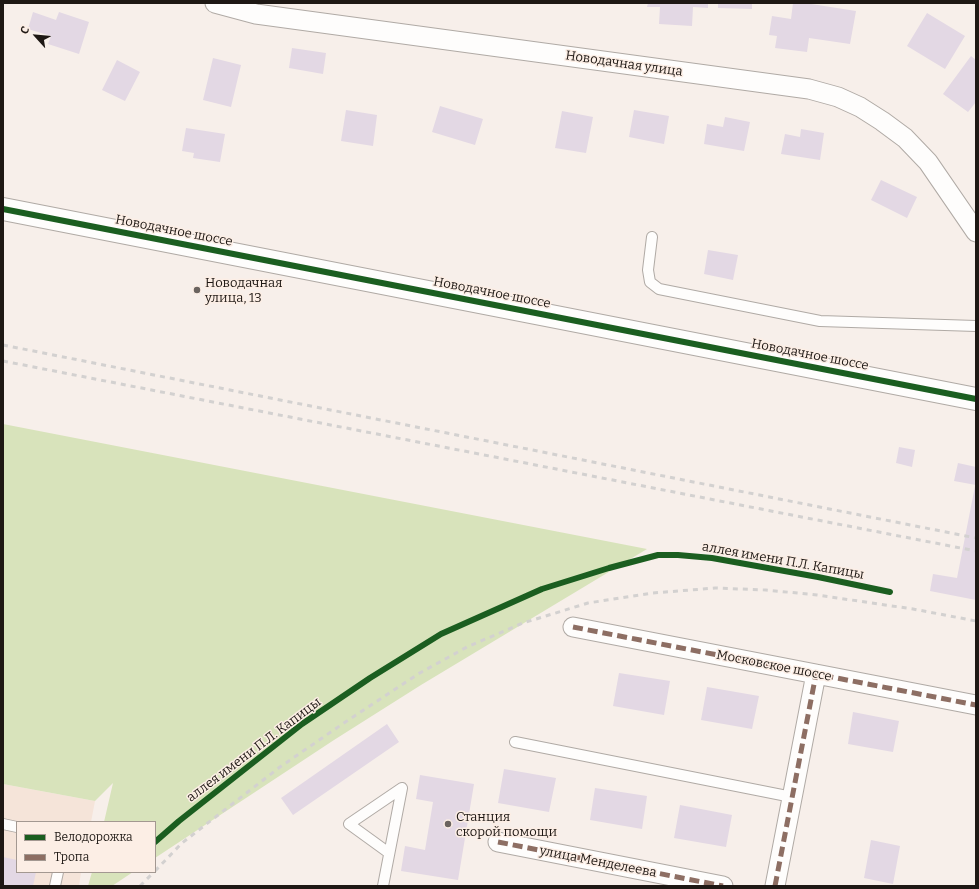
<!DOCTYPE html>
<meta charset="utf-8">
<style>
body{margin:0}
#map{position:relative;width:979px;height:889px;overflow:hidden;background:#f7efea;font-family:Bitter,serif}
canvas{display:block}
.frame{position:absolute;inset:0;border:4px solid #1e1814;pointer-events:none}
.legend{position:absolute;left:16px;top:821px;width:140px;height:52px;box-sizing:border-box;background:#fceee5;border:1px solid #a39891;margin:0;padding:5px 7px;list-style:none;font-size:12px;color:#1e1814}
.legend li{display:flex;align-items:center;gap:8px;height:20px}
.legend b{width:20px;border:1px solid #a39891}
.north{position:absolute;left:16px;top:16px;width:40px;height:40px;-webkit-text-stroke:3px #fceee5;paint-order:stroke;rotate:297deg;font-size:11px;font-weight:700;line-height:16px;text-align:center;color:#1e1814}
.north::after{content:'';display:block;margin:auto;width:14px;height:18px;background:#1e1814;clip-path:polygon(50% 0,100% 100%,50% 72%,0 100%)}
</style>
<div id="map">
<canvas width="979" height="889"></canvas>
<div class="frame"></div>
<ul class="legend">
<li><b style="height:5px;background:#1b5e20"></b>Велодорожка</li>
<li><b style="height:5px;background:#8d6e63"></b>Тропа</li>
</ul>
<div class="north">С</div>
</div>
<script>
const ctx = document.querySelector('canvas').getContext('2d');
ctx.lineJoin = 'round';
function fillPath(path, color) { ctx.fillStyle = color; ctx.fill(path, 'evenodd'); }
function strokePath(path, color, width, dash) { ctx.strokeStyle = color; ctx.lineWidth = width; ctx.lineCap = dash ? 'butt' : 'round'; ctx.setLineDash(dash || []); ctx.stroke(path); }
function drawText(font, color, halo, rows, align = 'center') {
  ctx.font = font + ' Bitter,serif'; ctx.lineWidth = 3; ctx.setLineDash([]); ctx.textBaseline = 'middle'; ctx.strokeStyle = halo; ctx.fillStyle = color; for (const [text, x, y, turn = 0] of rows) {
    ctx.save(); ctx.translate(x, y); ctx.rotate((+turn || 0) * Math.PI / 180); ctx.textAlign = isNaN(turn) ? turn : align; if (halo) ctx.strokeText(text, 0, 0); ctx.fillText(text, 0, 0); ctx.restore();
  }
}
const built = new Path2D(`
 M3 784 95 801 91 822H17V872H81L79 886H3Z`);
const green = new Path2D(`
 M3 424 647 549 421 685 334 740 155 858V822H104L113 783 95 801 3 784Z
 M92 872H133L112 886H88Z`);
const building = new Path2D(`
 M648 3H708V8L693 7 692 26 659 24 660 7H647Z
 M718 3H752V9L718 8Z
 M793 3H805L856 11 850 44 809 38 807 52 775 48 777 36 769 35 772 16 791 19Z
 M33 12 56 20 59 12 89 22 79 54 48 44 51 36 28 29Z
 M927 13 965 36 945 69 907 46Z
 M292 48 326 53 323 74 289 68Z
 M971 56 976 60V102L968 112 943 94Z
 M213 58 241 65 231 107 203 100Z
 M117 60 140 72 125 101 102 90Z
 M440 106 483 119 475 145 432 132Z
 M346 110 377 115 373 146 341 141Z
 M634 110 669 116 664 144 629 137Z
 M562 111 593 117 586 153 555 148Z
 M725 117 750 122 744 151 704 144 707 124 723 127Z
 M186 128 225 134 220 162 193 158 194 153 182 151Z
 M801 129 824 133 820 160 781 154 785 134 800 137Z
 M881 180 917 197 907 218 871 200Z
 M708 250 738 255 733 280 704 274Z
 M899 447 915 450 912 467 896 463Z
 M958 463 976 467V485L954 481Z
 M975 486H976V600L930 591 933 574 957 578Z
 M619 673 670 681 664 715 613 706Z
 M707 687 759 696 752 729 701 720Z
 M853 712 899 721 893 752 848 744Z
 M387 724 399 742 293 815 281 798Z
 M504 769 556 778 549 812 498 803Z
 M420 775 474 784 458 880 401 871 405 846 425 850 433 802 416 799Z
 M595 788 647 796 642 829 590 820Z
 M680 805 732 815 726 847 674 838Z
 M871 840 900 846 893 884 864 878Z
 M3 857 17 860V872H36L33 886H3Z`);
const service = new Path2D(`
 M652 237 648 270 650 282 659 289 820 321 976 326
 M515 742 792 797
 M3 824 17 827
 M55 886 58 872
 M383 886 402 788 349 824 389 853`);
const minor = new Path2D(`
 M215 3 256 14 809 89 838 97 860 107 882 121 905 138 928 162 976 232
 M573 627 976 705
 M498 842 723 886
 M775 886 816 674`);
const tertiary = new Path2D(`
 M3 209 976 399`);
const rail = new Path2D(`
 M3 345 976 538
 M3 361 976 551
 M155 871 182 843 280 767 341 725 418 674 467 647 523 623 588 603 653 593 715 588 766 590 817 595 913 609 976 621
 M140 886 154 872`);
const quiet = new Path2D(`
 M573 627 976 705
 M498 842 723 886
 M775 886 816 674`);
const cycleway = new Path2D(`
 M3 209 976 399
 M155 842 179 821 302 724 370 678 441 634 542 589 609 568 658 555H678L712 558 818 577 890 592`);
const markers = [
 [197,290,4,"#6a635f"],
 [448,824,4,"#6a635f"]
];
const streetNames = [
 ["Новодачная улица",624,64,8],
 ["Новодачное шоссе",174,231,11],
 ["Новодачное шоссе",492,293,11],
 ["Новодачное шоссе",810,355,11],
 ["аллея имени П.Л. Капицы",783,561,10],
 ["Московское шоссе",774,666,11],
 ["аллея имени П.Л. Капицы",254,750,-37],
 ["улица Менделеева",598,862,11]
];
const poiNames = [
 ["Новодачная",205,283],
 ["улица, 13",205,298],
 ["Станция",456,817],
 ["скорой помощи",456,832]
];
fillPath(built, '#f5e4d9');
fillPath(green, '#d8e3bb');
fillPath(building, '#e3d8e4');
strokePath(service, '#b0aaa5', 12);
strokePath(minor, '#b0aaa5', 21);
strokePath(tertiary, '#b0aaa5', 24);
strokePath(service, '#fefdfc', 10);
strokePath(minor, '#fefdfc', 19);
strokePath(tertiary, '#fefdfc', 22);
strokePath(rail, '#d3d1d0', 3, [5, 5]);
strokePath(quiet, '#8d6e63', 5, [10, 5]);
strokePath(cycleway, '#1b5e20', 6);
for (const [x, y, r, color] of markers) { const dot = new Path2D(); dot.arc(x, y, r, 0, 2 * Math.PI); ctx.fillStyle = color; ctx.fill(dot); strokePath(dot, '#fceee5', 1.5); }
drawText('13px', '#1e1814', '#fceee5', streetNames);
drawText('13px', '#1e1814', '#fceee5', poiNames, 'left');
</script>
